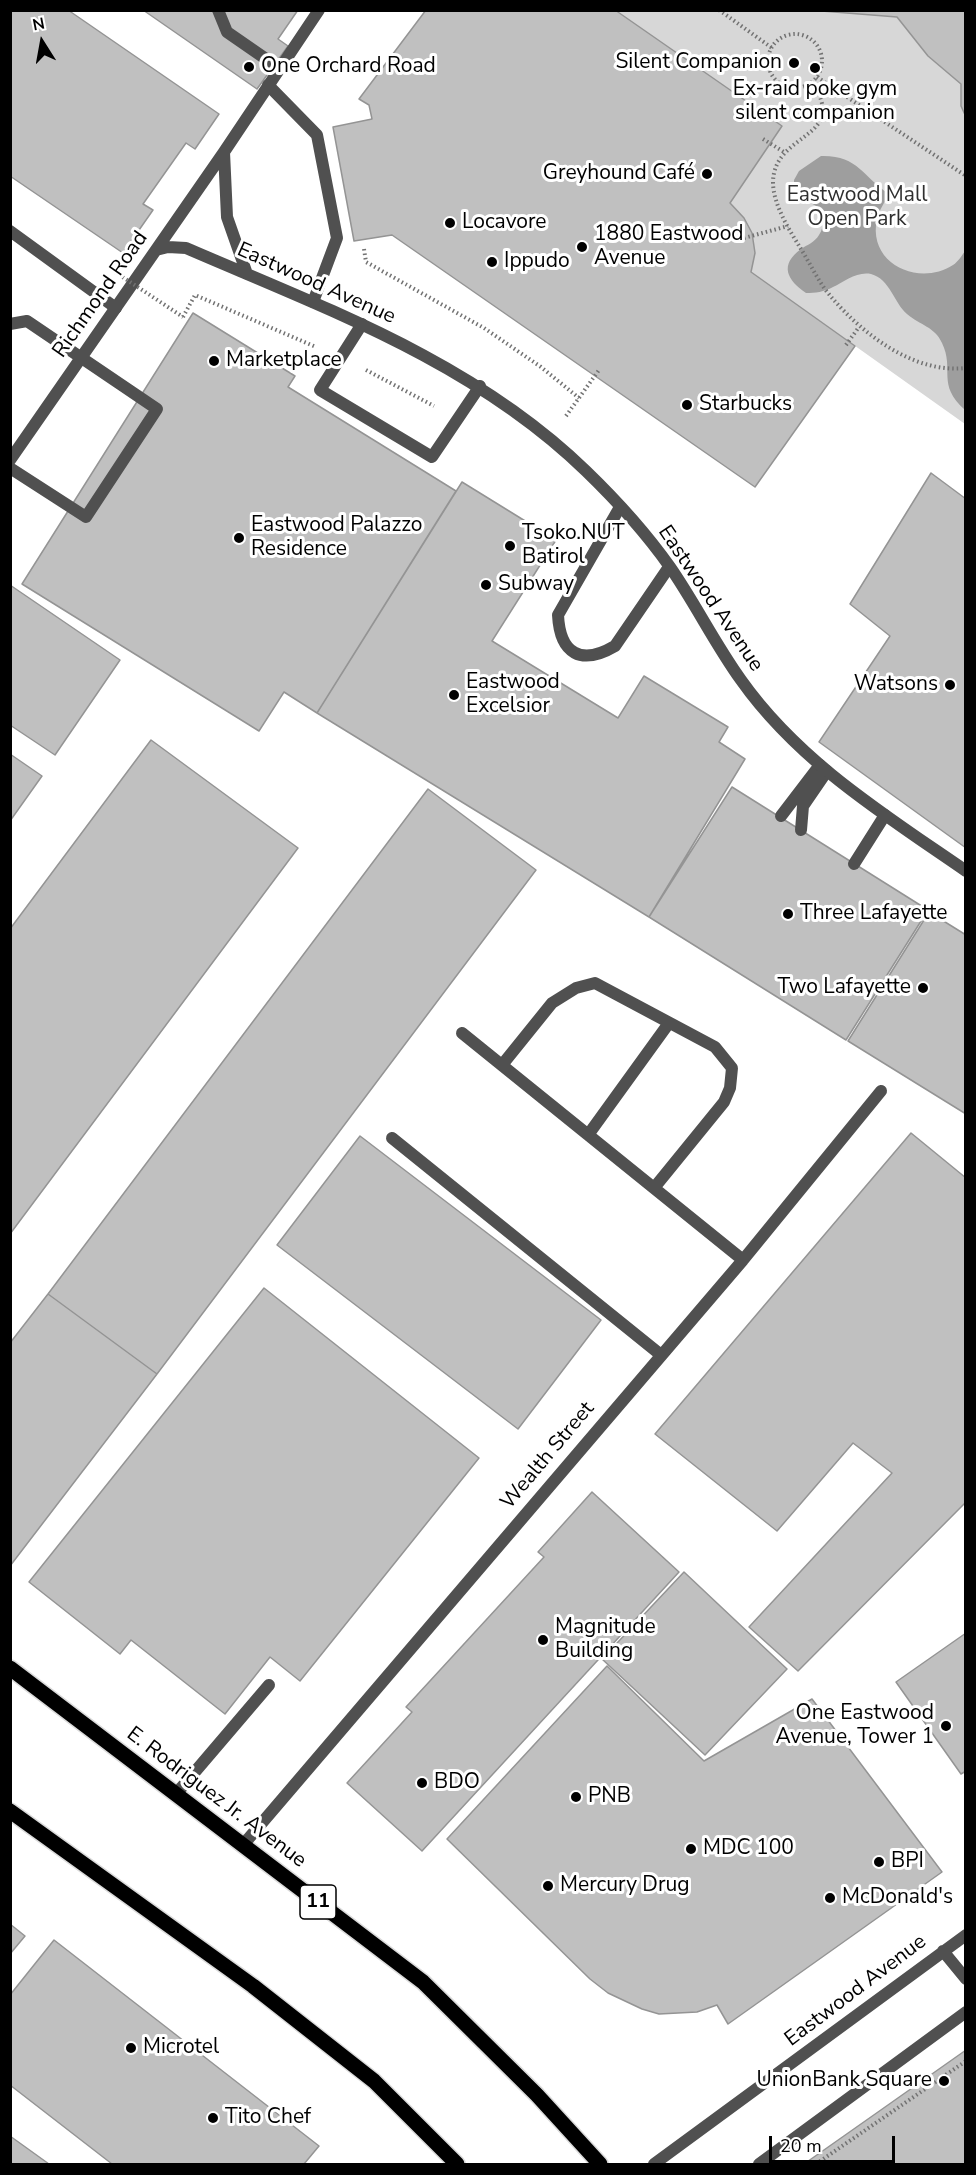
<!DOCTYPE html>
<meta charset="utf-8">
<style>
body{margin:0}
#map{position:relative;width:976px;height:2175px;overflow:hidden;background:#fff;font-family:"Nunito Sans",sans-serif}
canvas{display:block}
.frame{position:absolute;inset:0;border:12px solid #000;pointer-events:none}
.north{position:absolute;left:12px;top:12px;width:60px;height:60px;-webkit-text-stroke:4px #fff;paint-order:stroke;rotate:349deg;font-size:16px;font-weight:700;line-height:24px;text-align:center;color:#000}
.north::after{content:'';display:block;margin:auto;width:21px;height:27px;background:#000;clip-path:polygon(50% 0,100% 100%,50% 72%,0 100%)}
.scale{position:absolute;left:769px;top:2136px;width:126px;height:27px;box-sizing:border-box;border:3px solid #000;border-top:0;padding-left:8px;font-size:18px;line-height:21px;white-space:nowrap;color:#000;-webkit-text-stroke:4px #fff;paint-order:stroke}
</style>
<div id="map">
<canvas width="976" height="2175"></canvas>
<div class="frame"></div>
<div class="north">N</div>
<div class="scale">20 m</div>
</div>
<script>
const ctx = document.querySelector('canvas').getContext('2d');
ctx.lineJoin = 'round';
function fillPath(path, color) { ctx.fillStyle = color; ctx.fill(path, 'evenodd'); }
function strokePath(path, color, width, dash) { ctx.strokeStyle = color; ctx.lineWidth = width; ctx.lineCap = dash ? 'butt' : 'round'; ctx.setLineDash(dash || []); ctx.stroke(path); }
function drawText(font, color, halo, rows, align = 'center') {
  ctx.font = font + ' "Nunito Sans",sans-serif'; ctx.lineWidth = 6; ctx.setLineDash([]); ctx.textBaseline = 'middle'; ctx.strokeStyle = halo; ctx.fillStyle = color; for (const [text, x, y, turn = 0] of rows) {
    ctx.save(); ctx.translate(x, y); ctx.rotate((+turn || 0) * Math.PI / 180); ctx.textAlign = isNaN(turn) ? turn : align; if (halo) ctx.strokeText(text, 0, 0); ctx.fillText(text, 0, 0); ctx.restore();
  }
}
const green = new Path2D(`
 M809 10 897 17 928 56 961 84V106L966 117 965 424 751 272C758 239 752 228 730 203L782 126 615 11Z`);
const water = new Path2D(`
 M821 156C858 155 862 176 889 194 885 202 879 210 877 219 867 264 919 287 953 265 958 262 962 255 965 251V410C936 384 955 370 942 343 935 327 920 325 907 314 894 303 890 279 871 274 857 271 844 282 833 287 824 292 815 293 806 293 787 280 779 265 801 249 807 245 815 242 819 235 825 226 823 217 820 208L801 198 794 188V180L799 171Z`);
const building = new Path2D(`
 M10 10H68L219 114 195 149 186 143 143 204 153 210 123 253 10 176Z
 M143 10H298L278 39 288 46 257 89Z
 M426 10H615L782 126 730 203 744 218 752 233 755 253 751 272 855 346 755 487 392 235 354 241 333 127 372 119 369 105 359 99Z
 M809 10H966V117L961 106V84L928 56 897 17Z
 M193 313 295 376 288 387 456 491 317 713 284 692 259 731 22 584Z
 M931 473 966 499V848L819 742 890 636 850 604Z
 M462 482 556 540 492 641 618 718 644 676 728 727 719 742 745 759 649 917 317 713Z
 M10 585 120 660 55 755 10 725Z
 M151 740 298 848 10 1234V929Z
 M10 754 42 776 10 821Z
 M732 787 928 910 846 1040 649 917Z
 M428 789 536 870 157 1374 48 1294Z
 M929 912 966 935V1114L848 1041Z
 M911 1133 966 1178V1502L798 1671 749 1627 892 1473 853 1443 777 1531 655 1434Z
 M360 1136 601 1320 518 1429 277 1245Z
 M264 1288 479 1458 300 1681 270 1657 225 1714 131 1640 120 1654 29 1582Z
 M48 1294 157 1374 10 1566V1343Z
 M592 1492 679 1572 422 1851 347 1783 412 1712 406 1707 544 1557 538 1552Z
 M684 1572 787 1669 705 1755 602 1659Z
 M966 1633V1771L961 1774 896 1682Z
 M607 1666 704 1761 812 1699 942 1872 728 2024 717 2005 697 2012 659 2014 642 2009 608 1993 590 1979 447 1839Z
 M10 1924 25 1936 10 1954Z
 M54 1940 319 2146 304 2164H112L10 2085V1995Z
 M966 2050V2164H804L878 2112Z
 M10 2136 49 2164H10Z`);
const path = new Path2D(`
 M719 10 772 48
 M768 61a27 27 0 1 1 54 0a27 27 0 1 1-54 0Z
 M817 77 966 176
 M812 82C850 140 774 131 773 182 773 205 790 231 801 249 811 265 820 285 833 299 864 335 915 374 966 368
 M763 139 784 152
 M744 238 788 226
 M364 249 366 262 484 328 541 367 579 398
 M183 317 195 295 316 347
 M846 345 859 327
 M366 370 434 406
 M566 416 599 370
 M816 2164 966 2061`);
const service = new Path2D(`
 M218 10 227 32 279 68
 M268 85 317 135 337 238 313 302
 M10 231 116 308
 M10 324 27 321 157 409 86 517 10 468
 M362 324 320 390 432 457 480 386
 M620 507 558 615C560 654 581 666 615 646L669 567
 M781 816 820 765
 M801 830 803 806 827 771
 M854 864 885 815
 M462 1033 743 1260
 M502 1065 552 1003 576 988 595 983 715 1047 732 1068 730 1088 724 1102 654 1188
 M588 1135 669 1023
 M392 1138 661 1355
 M176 1794 269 1685
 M243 1845 743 1260 881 1091`);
const tertiary = new Path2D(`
 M224 152 227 217 247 274
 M156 250 168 247 186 248C327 309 474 362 586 471 616 500 646 533 670 567 695 603 715 644 741 680 799 762 885 815 966 871
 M10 460 224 152 319 10
 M943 1951 966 1979
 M654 2164 966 1935
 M759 2164 966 2012`);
const primary = new Path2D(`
 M10 1668 423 1982 537 2095 600 2164
 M10 1811 253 1986 374 2081 457 2164`);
const pathBridge = new Path2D(`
 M115 272 183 317`);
const markers = [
 [794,63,6,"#000"],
 [249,67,6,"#000"],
 [815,68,6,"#000"],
 [707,174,6,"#000"],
 [450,223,6,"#000"],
 [582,247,6,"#000"],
 [492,262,6,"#000"],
 [214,361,6,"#000"],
 [687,405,6,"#000"],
 [239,538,6,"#000"],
 [510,546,6,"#000"],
 [486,585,6,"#000"],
 [950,685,6,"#000"],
 [454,695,6,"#000"],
 [788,914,6,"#000"],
 [923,988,6,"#000"],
 [543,1640,6,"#000"],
 [946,1726,6,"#000"],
 [422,1783,6,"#000"],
 [576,1797,6,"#000"],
 [691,1849,6,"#000"],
 [879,1862,6,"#000"],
 [548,1886,6,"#000"],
 [830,1898,6,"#000"],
 [131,2048,6,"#000"],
 [944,2081,6,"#000"],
 [213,2118,6,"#000"]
];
const shields = [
 [318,1902,36]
];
const shieldNames = [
 ["11",318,1902]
];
const poiNames = [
 ["Silent Companion",782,63,"right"],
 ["One Orchard Road",261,67],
 ["Ex-raid poke gym",815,90,"center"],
 ["silent companion",815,114,"center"],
 ["Greyhound Café",695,174,"right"],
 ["Locavore",462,223],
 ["1880 Eastwood",594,235],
 ["Avenue",594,259],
 ["Ippudo",504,262],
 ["Marketplace",226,361],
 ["Starbucks",699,405],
 ["Eastwood Palazzo",251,526],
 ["Residence",251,550],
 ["Tsoko.NUT",522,534],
 ["Batirol",522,558],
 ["Subway",498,585],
 ["Eastwood",466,683],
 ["Excelsior",466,707],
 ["Watsons",938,685,"right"],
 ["Three Lafayette",800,914],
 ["Two Lafayette",911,988,"right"],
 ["Magnitude",555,1628],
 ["Building",555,1652],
 ["One Eastwood",934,1714,"right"],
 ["Avenue, Tower 1",934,1738,"right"],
 ["BDO",434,1783],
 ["PNB",588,1797],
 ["MDC 100",703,1849],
 ["BPI",891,1862],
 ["Mercury Drug",560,1886],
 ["McDonald's",842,1898],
 ["Microtel",143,2048],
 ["UnionBank Square",932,2081,"right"],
 ["Tito Chef",225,2118]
];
const parkNames = [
 ["Eastwood Mall",857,196],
 ["Open Park",857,220]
];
const streetNames = [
 ["Eastwood Avenue",316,284,24],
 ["Richmond Road",101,295,-55],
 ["Eastwood Avenue",710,599,56],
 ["Wealth Street",548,1456,-50],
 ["E. Rodriguez Jr. Avenue",216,1798,37],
 ["Eastwood Avenue",856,1991,-37]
];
fillPath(green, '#d7d7d7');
fillPath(water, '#9e9e9e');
fillPath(building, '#c0c0c0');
strokePath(building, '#949494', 1.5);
strokePath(primary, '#dbdbdb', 18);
strokePath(path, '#727272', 4, [1.5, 3]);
strokePath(service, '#505050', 12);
strokePath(tertiary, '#505050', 12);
strokePath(primary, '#000', 15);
strokePath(pathBridge, '#727272', 4, [1.5, 3]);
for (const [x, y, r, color] of markers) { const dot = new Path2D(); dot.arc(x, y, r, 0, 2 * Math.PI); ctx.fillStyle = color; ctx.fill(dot); strokePath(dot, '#fff', 2); }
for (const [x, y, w] of shields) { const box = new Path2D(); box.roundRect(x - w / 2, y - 17, w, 34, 4.5); ctx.fillStyle = '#fff'; ctx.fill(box); strokePath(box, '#000', 1.5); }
drawText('bold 20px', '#000', null, shieldNames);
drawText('21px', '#000', '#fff', poiNames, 'left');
drawText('21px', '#2e2e2e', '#fff', parkNames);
drawText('21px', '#000', '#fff', streetNames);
</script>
